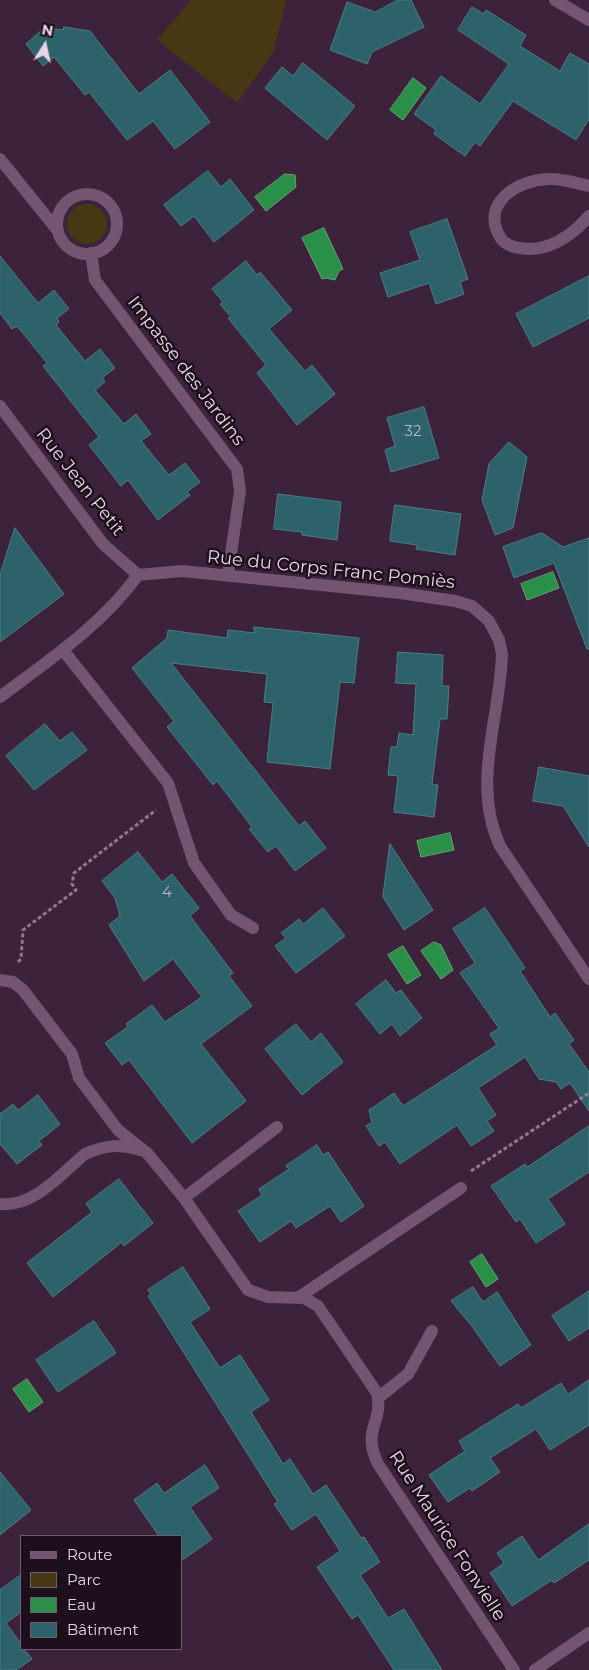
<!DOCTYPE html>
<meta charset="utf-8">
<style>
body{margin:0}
#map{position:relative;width:589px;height:1670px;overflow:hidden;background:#3d223b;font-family:Montserrat,sans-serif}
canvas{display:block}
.legend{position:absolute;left:20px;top:1535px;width:162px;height:115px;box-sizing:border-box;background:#1d101c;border:1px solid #6d5e6c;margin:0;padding:6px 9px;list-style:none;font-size:15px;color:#e6d4e4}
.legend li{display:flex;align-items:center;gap:10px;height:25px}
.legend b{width:25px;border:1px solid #6d5e6c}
.north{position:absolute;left:20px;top:20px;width:50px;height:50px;-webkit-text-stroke:4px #1d101c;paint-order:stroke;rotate:10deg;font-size:14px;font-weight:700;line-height:20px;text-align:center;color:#e6d4e4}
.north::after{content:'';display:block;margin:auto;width:18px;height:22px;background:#e6d4e4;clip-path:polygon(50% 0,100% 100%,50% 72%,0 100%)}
</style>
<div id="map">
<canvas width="589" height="1670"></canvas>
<ul class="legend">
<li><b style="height:6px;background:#735471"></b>Route</li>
<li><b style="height:14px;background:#463813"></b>Parc</li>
<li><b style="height:14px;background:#2a9047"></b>Eau</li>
<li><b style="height:14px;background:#2e626a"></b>Bâtiment</li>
</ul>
<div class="north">N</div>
</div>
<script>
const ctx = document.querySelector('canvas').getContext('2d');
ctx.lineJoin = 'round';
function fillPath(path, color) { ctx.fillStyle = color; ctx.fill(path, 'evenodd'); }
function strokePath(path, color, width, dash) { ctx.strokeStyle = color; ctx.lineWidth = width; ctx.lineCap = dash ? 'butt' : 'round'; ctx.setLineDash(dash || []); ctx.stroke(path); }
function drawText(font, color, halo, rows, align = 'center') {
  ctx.font = font + ' Montserrat,sans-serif'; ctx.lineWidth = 5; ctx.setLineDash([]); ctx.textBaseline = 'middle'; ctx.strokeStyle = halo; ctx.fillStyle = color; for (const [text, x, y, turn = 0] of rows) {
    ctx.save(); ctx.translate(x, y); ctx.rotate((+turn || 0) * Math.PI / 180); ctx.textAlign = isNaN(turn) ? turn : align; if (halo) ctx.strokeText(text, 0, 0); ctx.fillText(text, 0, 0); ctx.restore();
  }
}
const green = new Path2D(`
 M191 0H286L273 53 237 103 157 40Z
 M67 224a20 20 0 1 1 40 0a20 20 0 1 1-40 0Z`);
const water = new Path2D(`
 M413 78 426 88 403 120 390 110Z
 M285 174 295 175 296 187 266 211 255 197Z
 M324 228 343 269 339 271 335 280 326 278 322 279 302 238Z
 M553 572 559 588 527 600 521 584Z
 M450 833 454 850 421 857 417 841Z
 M434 942 441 945 453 970 441 979 421 951Z
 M403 946 421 975 407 984 388 955Z
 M482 1254 498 1279 486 1287 470 1262Z
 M27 1379 43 1402 29 1412 13 1389Z`);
const building = new Path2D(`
 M398 0H411L424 27 372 52 367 64 330 50 347 2 375 12Z
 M472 7 484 14 486 10 526 35 520 46 560 71 570 53 589 64V119L576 140 513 101 480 146 475 142 465 156 434 134 436 130 414 114 441 76 480 104 509 64 458 30Z
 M64 27 90 31 139 94 170 70 210 122 175 149 153 121 127 140 89 92 85 95 54 57 43 66 26 44 44 28 63 30Z
 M303 63 355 106 327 140 265 88 282 67 293 76Z
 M208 171 221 187 230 179 254 210 214 242 194 216 181 226 164 205Z
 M447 219 468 279 460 282 464 294 436 304 429 283 388 297 380 273 420 260 410 232Z
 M0 256 38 303 54 290 69 309 57 318 59 322 56 325 85 361 100 349 115 368 102 378 105 382 95 390 124 424 136 414 151 434 141 441 169 475 185 463 200 482 187 492 190 495 158 520 128 480 121 486 89 445 99 437 43 366 47 363 17 326 12 329 0 313Z
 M246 261 257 275 260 272 292 310 269 329 305 371 312 365 335 394 297 425 257 373 266 365 228 318 231 317 220 304 223 302 212 289Z
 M589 276V318L533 347 516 314Z
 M424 407 439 458 391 472 385 450 395 446 387 418Z
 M509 442 527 457 513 528 495 535 482 500 489 464Z
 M278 494 341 502 337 540 302 535V532L274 529Z
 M395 505 461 514 455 555 416 549 417 545 390 541Z
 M15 528 64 594 0 642V575Z
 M542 533 563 547 589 538V649H587L554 563 514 578 503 547Z
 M254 627 359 638 354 683 340 682 330 769 267 762 273 703 264 702 267 674 171 663 299 826 305 821 326 848 295 871 276 846 268 852 249 829 252 827 217 781 213 785 167 727 174 721 132 668 167 638 168 630 227 638 228 630 254 633Z
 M398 652 443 655 442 686H449L447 719H440L432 784 438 785 434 817 394 812 398 776 388 775 391 747H397L399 733 413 735 416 684 396 683Z
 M45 724 60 741 72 732 87 750 34 790 6 756Z
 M539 767 589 776V847L563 806 533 801Z
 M390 844 433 910 404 930 383 897Z
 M138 852 162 882 172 874 199 908 190 916 233 973 229 976 252 1006 201 1044 246 1101 192 1143 129 1060 122 1065 105 1043 128 1027 126 1024 152 1005 165 1022 202 997 173 959 144 981 109 925 120 916 115 898 102 881Z
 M323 908 345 936 296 973 275 946 286 938 281 933 299 919 303 924Z
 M485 908 525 968 520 971 550 1017 555 1013 574 1040 569 1044 589 1072V1111L570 1083 561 1089 556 1082 539 1079 525 1057 478 1088 496 1115 487 1121 494 1131 471 1146 457 1125 400 1164 385 1142 379 1146 366 1126 372 1122 369 1110 394 1093 403 1106 497 1045 490 1034 499 1028 460 973 475 963 453 929Z
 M386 980 396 993 401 990 422 1018 400 1036 392 1024 380 1034 356 1004Z
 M296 1024 311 1042 321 1033 343 1062 302 1095 265 1049Z
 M38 1095 60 1124 39 1141 42 1145 17 1164 0 1144V1114L13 1104 18 1110Z
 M589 1126V1172L548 1199 565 1224 536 1243 520 1219 516 1222 491 1186 525 1164 527 1167Z
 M317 1145 323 1155 328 1152 364 1206 341 1222 330 1206 296 1228 291 1221 260 1242 238 1211 262 1195 259 1189 289 1169 286 1166Z
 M119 1179 153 1223 124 1246 122 1242 53 1297 27 1263 92 1212 86 1204Z
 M183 1267 210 1309 190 1322 220 1368 240 1355 269 1400 251 1412 283 1464 290 1459 313 1494 326 1485 361 1538 364 1537 380 1562 360 1575 388 1618 404 1609 442 1670H394L358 1615 352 1619 317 1567 340 1551 316 1514 292 1530 274 1504 278 1502 148 1296 151 1294 148 1290Z
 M473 1287 483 1302 497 1292 531 1345 500 1366 471 1325 451 1301Z
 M589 1291V1328L569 1341 552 1316Z
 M94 1321 116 1353 58 1392 36 1360Z
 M589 1380V1425L550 1450 536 1429 490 1458 500 1472 472 1491 470 1488 448 1502 429 1475 465 1451 459 1441 518 1404 521 1408 561 1383 568 1394Z
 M205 1465 219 1488 190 1507 212 1539 181 1561V1536H159L134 1500 157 1483 164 1493Z
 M0 1472 31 1510 0 1535Z
 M589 1524V1560L554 1583 552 1580 512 1606 490 1573 504 1563 497 1553 522 1536 538 1560Z
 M21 1575V1612L6 1623 21 1644V1649H24L32 1659 16 1670H0V1590Z`);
const path = new Path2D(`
 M18 962 21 959 23 930 76 890 72 884 74 873 156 810
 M471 1171 589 1093`);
const minor = new Path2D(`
 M555 0 589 20
 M0 159 58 231
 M589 186C575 183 562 178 548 179 518 180 480 203 500 237 504 244 512 247 520 248 547 253 572 236 589 216
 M57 224a30 30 0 1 1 60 0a30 30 0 1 1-60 0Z
 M91 253 95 280 237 469 240 491 228 575
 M0 406 103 544 138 575
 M63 650 168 783 194 863 231 915 253 928
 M0 697C49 660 102 625 138 575L182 571 400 593 455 601 472 606 489 621 499 640 502 654C500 720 471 783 500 846L589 979
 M0 980 13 982 23 990 72 1054 79 1078 118 1130 148 1154 184 1198 248 1290 268 1297 304 1298 318 1306 377 1393C384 1422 361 1429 378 1464L514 1670
 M184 1198 277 1127
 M0 1204C33 1208 61 1174 85 1154 103 1146 120 1143 140 1150
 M299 1297 461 1188
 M378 1398 408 1374 432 1331
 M535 1670 589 1633`);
const numberNames = [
 ["32",413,432],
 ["4",167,893]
];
const streetNames = [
 ["Impasse des Jardins",186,371,53],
 ["Rue Jean Petit",80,482,52],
 ["Rue du Corps Franc Pomiès",331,570,6],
 ["Rue Maurice Fonvielle",447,1536,57]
];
fillPath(green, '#463813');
fillPath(water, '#2a9047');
strokePath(water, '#62a476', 1);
fillPath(building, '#2e626a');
strokePath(building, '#497f87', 1);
strokePath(path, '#90798e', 3, [4, 2.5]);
strokePath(minor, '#735471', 12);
drawText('15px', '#b8b8c6', null, numberNames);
drawText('18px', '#e6d4e4', '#1d101c', streetNames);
</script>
